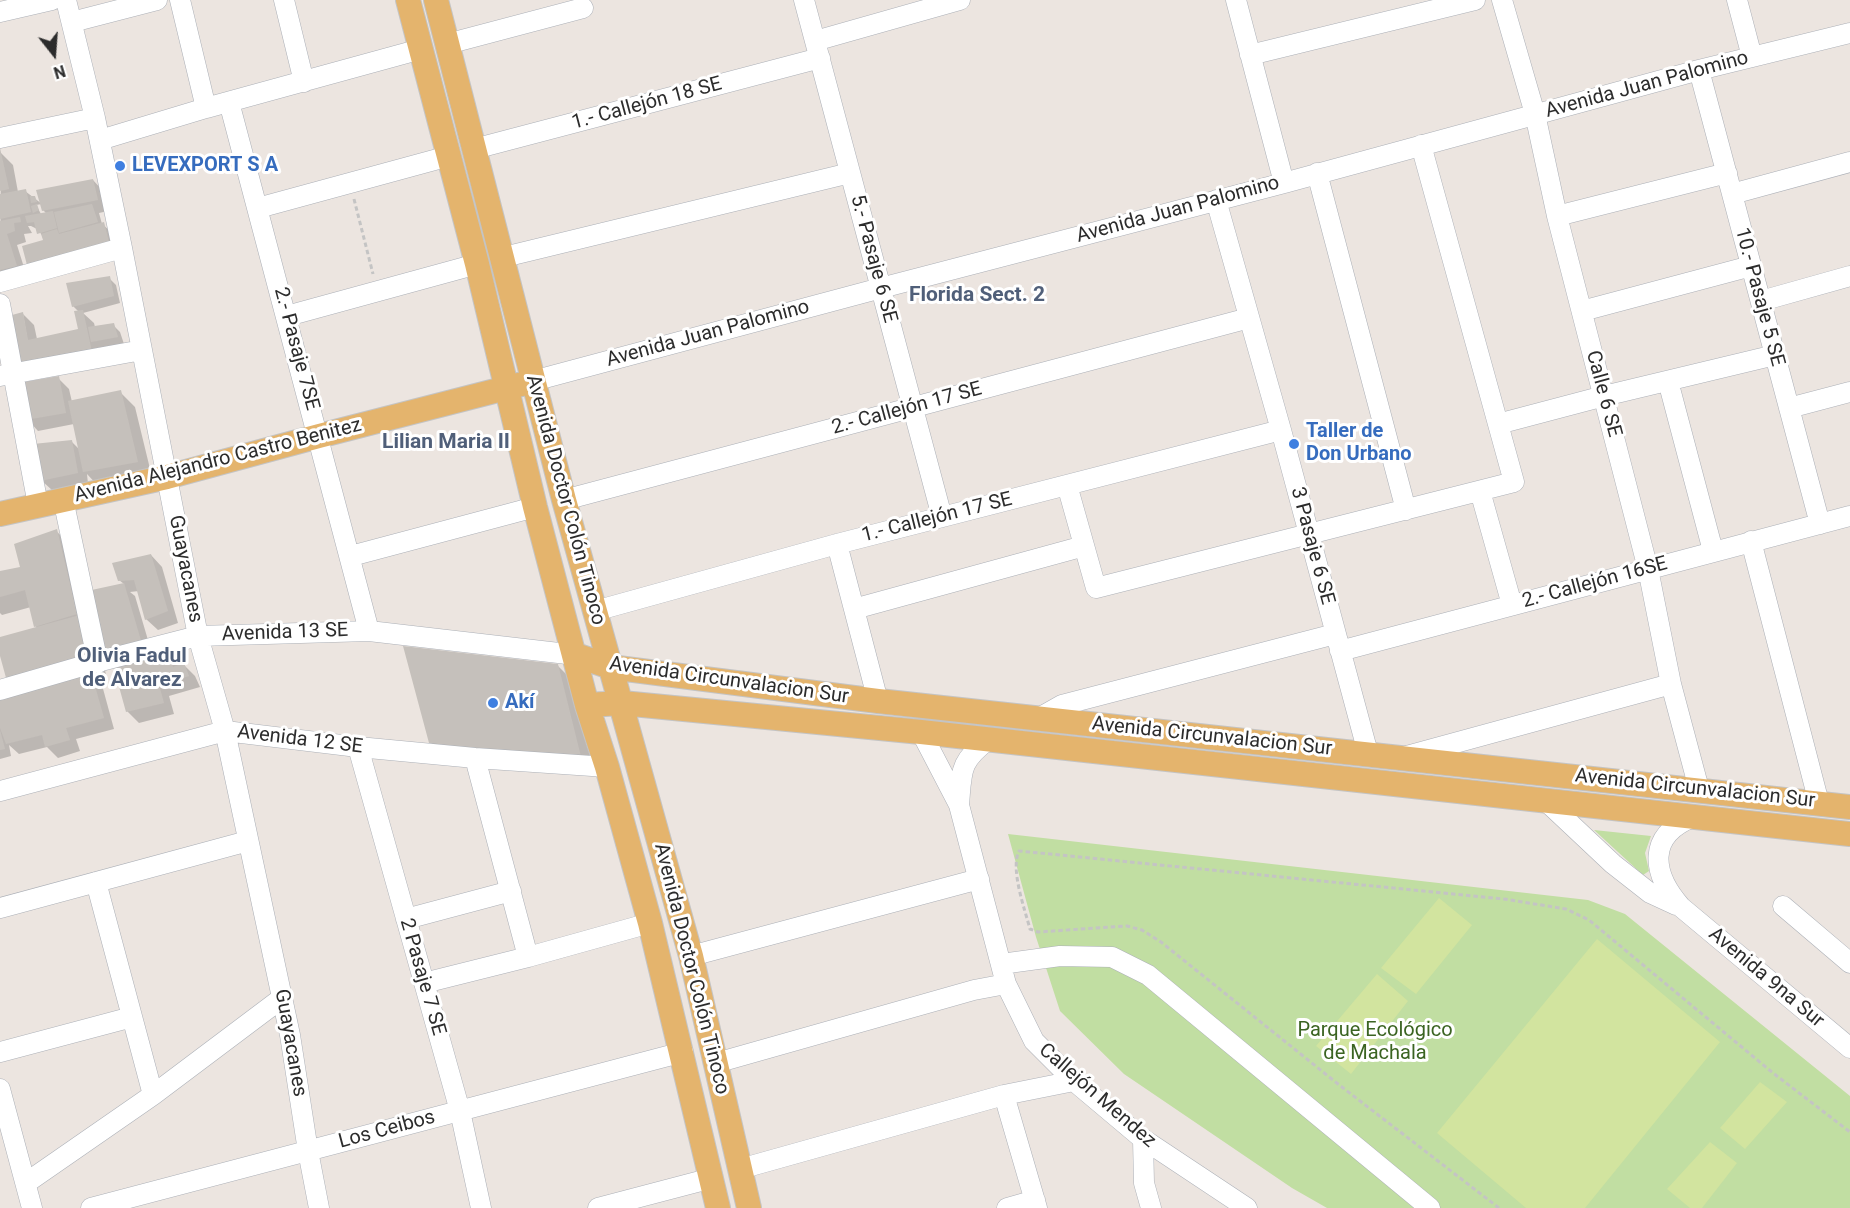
<!DOCTYPE html>
<meta charset="utf-8">
<style>
body{margin:0}
#map{position:relative;width:1850px;height:1208px;overflow:hidden;background:#ece5e0;font-family:Roboto,sans-serif}
canvas{display:block}
.north{position:absolute;left:24px;top:24px;width:60px;height:60px;-webkit-text-stroke:4px #fff;paint-order:stroke;rotate:163deg;font-size:16px;font-weight:700;line-height:24px;text-align:center;color:#2c2c2c}
.north::after{content:'';display:block;margin:auto;width:21px;height:27px;background:#2c2c2c;clip-path:polygon(50% 0,100% 100%,50% 72%,0 100%)}
</style>
<div id="map">
<canvas width="1850" height="1208"></canvas>
<div class="north">N</div>
</div>
<script>
const ctx = document.querySelector('canvas').getContext('2d');
ctx.lineJoin = 'round';
function fillPath(path, color) { ctx.fillStyle = color; ctx.fill(path, 'evenodd'); }
function strokePath(path, color, width, dash) { ctx.strokeStyle = color; ctx.lineWidth = width; ctx.lineCap = dash ? 'butt' : 'round'; ctx.setLineDash(dash || []); ctx.stroke(path); }
function drawText(font, color, halo, rows, align = 'center') {
  ctx.font = font + ' Roboto,sans-serif'; ctx.lineWidth = 6; ctx.setLineDash([]); ctx.textBaseline = 'middle'; ctx.strokeStyle = halo; ctx.fillStyle = color; for (const [text, x, y, turn = 0] of rows) {
    ctx.save(); ctx.translate(x, y); ctx.rotate((+turn || 0) * Math.PI / 180); ctx.textAlign = isNaN(turn) ? turn : align; if (halo) ctx.strokeText(text, 0, 0); ctx.fillText(text, 0, 0); ctx.restore();
  }
}
const green = new Path2D(`
 M1594 830 1651 836 1645 853 1649 871 1643 875Z
 M1008 834 1588 900 1625 914 1850 1096V1208H1327L1292 1188 1124 1074 1060 1011 1036 937Z`);
const pitch = new Path2D(`
 M1439 898 1472 925 1416 994 1381 968Z
 M1597 939 1720 1042 1585 1208H1526L1437 1133Z
 M1377 974 1408 1001 1351 1074 1316 1046Z
 M1760 1082 1787 1102 1745 1149 1720 1128Z
 M1710 1142 1737 1163 1702 1208H1690L1667 1189Z`);
const shadow = new Path2D(`
 M1 153 13 165 18 192 25 191 42 204 93 180 104 192 108 211 99 213 102 224 115 235 120 259 40 276 46 240 37 229 31 226H28L32 233 24 234 26 242 17 245 27 277H0ZM42 204 43 210 46 213 41 214 36 205Z
 M109 278 116 285 120 303 83 313 94 323 95 327 113 325 120 332 124 344 33 374 23 314 34 325 37 339 80 331 79 312 73 306Z
 M58 378 69 389 72 402 120 392 135 407 152 477 99 487 87 474 88 484 53 491 41 480 71 441 80 450 74 424 38 431 27 419Z
 M56 531 72 546 107 678 98 681 102 685 114 729 76 739 80 751 58 758 47 747 19 754 9 745 11 756 0 759V700L20 695 0 650V639L38 628 35 626 31 607 2 615 0 613V573L22 568Z
 M151 555 162 567 178 623 158 630 146 619 139 591 130 592 135 596 153 657 168 653 180 666 184 665 195 676 200 687 169 696 174 714 139 723 127 711 124 584 119 580Z
 M557 665 573 681 597 776 446 758 430 742Z`);
const building = new Path2D(`
 M0 148 9 189 0 191Z
 M93 179 98 200 42 211 36 190Z
 M26 189 31 212 0 219V194Z
 M30 196H35L37 202 31 203Z
 M37 204 39 210 33 213 31 206Z
 M92 204 98 222 59 233 54 212Z
 M53 211 57 228 37 234 34 222 27 223 25 216Z
 M20 217 21 222 14 223 15 231 7 234 17 266 0 270V221Z
 M104 222 110 246 27 265 22 246 43 240 41 234 57 229 59 234Z
 M110 276 114 296 72 307 66 283Z
 M83 310 92 352 20 364 12 315 23 312 28 340 78 329 74 311Z
 M114 323 118 337 91 342 88 327Z
 M59 376 66 413 25 420 18 383Z
 M121 390 138 462 83 472 68 401Z
 M72 440 78 473 40 481 33 444Z
 M57 529 77 614 34 627 25 590 0 597V571L20 567 14 544Z
 M151 554 168 611 145 620 134 580 118 581 112 563Z
 M124 583 142 644 104 655 87 591Z
 M80 615 93 663 8 685 0 656V637Z
 M403 646 558 664 582 761 429 743Z
 M168 651 173 667 184 663 189 676 159 685 164 703 126 712 113 665Z
 M91 672 104 718 66 728 70 740 45 747 42 735 6 744 0 728V699Z
 M0 730 5 749 0 750Z`);
const path = new Path2D(`
 M354 199 373 274
 M1499 1208 1338 1084 1161 942 1142 930 1127 926 1038 932 1030 929C1025 910 1010 869 1019 851L1504 899 1566 909 1589 920 1773 1073 1850 1132`);
const minor = new Path2D(`
 M66 0 95 118 122 248 198 636 225 731 290 1035 308 1151 319 1208
 M180 0 206 108
 M284 0 304 82
 M804 0 942 517
 M1236 0 1284 183
 M1502 0 1535 114 1557 216 1648 569 1671 684 1699 789
 M1737 0 1752 57
 M0 12 52 0
 M72 22 157 0
 M815 41 960 0
 M447 44 583 8
 M1250 55 1475 0
 M1699 70 1820 524
 M229 102 369 631
 M0 138 95 118
 M100 140 206 108 421 49
 M474 149 820 58
 M1317 173 1406 510
 M1732 194 1850 162
 M1216 200 1281 430 1368 753
 M258 208 449 156
 M1557 216 1727 173
 M504 257 850 173
 M0 282 122 248
 M1761 301 1850 276
 M0 304 38 505
 M1582 311 1751 266
 M287 316 477 264
 M0 376 142 350
 M533 381 881 288 1284 183 1699 70 1850 33
 M1668 381 1713 551
 M1789 408 1850 392
 M1498 424 1604 396 1775 355
 M1067 485 1096 588 1514 482 1421 145
 M1480 491 1512 605
 M63 499 98 663
 M564 500 1249 318
 M1751 541 1819 803
 M837 544 878 701
 M351 556 535 507
 M854 609 1084 546
 M595 611 837 544 1281 430
 M1340 651 1850 516
 M0 690 93 663 198 636 369 631 576 655
 M1039 718 1062 705 1335 634
 M921 732 959 805 1006 984 1034 1041 1074 1081 1143 1139 1247 1208
 M358 747 460 1111 481 1208
 M1407 756 1671 684
 M475 758 528 957
 M0 791 225 731 358 747 475 758 607 767
 M1546 801 1613 864 1650 893 1676 905
 M959 805C962 770 959 762 989 739
 M1693 817C1646 836 1652 874 1681 907L1850 1048
 M96 882 153 1095
 M1783 906 1850 963
 M0 908 248 841
 M406 919 511 891
 M691 956 979 879
 M1001 964 1060 956 1112 957 1148 975 1430 1208
 M424 983 528 957 650 923
 M0 1052 132 1017
 M716 1063 974 990 1006 984
 M0 1089 32 1208
 M1004 1095 1037 1208
 M1143 1139 1144 1183 1151 1208
 M740 1169 1004 1095 1074 1081
 M26 1183 153 1095 282 998
 M91 1208 683 1052
 M598 1208 712 1178
 M1007 1208 1035 1200`);
const major = new Path2D(`
 M408 0 477 264 535 507 587 705 607 767 650 923 718 1208
 M436 0 564 500 691 956 749 1208
 M0 514 167 477 319 436 522 384
 M576 655 610 667 878 701 1850 807
 M587 705 622 703 921 732 1850 834`);
const markers = [
 [120,166,6,"#3f7fe0"],
 [1294,444,6,"#3f7fe0"],
 [493,703,6,"#3f7fe0"]
];
const streetNames = [
 ["Avenida Juan Palomino",1647,85,-15],
 ["1.- Callejón 18 SE",647,104,-15],
 ["Avenida Juan Palomino",1178,210,-15],
 ["5.- Pasaje 6 SE",873,259,75],
 ["10.- Pasaje 5 SE",1759,297,75],
 ["Avenida Juan Palomino",708,334,-15],
 ["2.- Pasaje 7SE",296,349,75],
 ["Calle 6 SE",1603,394,75],
 ["2.- Callejón 17 SE",907,409,-15],
 ["Avenida Alejandro Castro Benitez",218,461,-14],
 ["Avenida Doctor Colón Tinoco",565,500,75],
 ["1.- Callejón 17 SE",937,518,-14],
 ["3 Pasaje 6 SE",1312,546,75],
 ["Guayacanes",185,569,79],
 ["2.- Callejón 16SE",1595,583,-15],
 ["Avenida 13 SE",285,633,-2],
 ["Avenida Circunvalacion Sur",729,681,8],
 ["Avenida Circunvalacion Sur",1212,737,6],
 ["Avenida 12 SE",300,740,7],
 ["Avenida Circunvalacion Sur",1695,789,6],
 ["Avenida Doctor Colón Tinoco",691,969,76],
 ["2 Pasaje 7 SE",422,977,74],
 ["Avenida 9na Sur",1766,978,40],
 ["Guayacanes",290,1043,80],
 ["Callejón Mendez",1097,1096,41],
 ["Los Ceibos",387,1130,-15]
];
const shopNames = [
 ["LEVEXPORT S A",132,166],
 ["Taller de",1306,432],
 ["Don Urbano",1306,455],
 ["Akí",505,703]
];
const parkNames = [
 ["Parque Ecológico",1375,1031],
 ["de Machala",1375,1054]
];
const neighbourhoodNames = [
 ["Florida Sect. 2",977,296],
 ["Lilian Maria II",446,443],
 ["Olivia Fadul",132,657],
 ["de Alvarez",132,681]
];
fillPath(green, '#c1dea2');
fillPath(pitch, '#d2e49f');
fillPath(shadow, '#0003');
fillPath(building, '#c5c0bb');
strokePath(minor, '#acb0b7', 21);
strokePath(major, '#c4c4c4', 26);
strokePath(path, '#c4c4c4', 3, [4.5, 3]);
strokePath(minor, '#fff', 20);
strokePath(major, '#e4b46d', 24);
for (const [x, y, r, color] of markers) { const dot = new Path2D(); dot.arc(x, y, r, 0, 2 * Math.PI); ctx.fillStyle = color; ctx.fill(dot); strokePath(dot, '#fff', 2); }
drawText('20px', '#2c2c2c', '#fff', streetNames);
drawText('bold 20px', '#366cbe', '#fff', shopNames, 'left');
drawText('20px', '#3b6422', '#fff', parkNames);
drawText('bold 21px', '#505f79', '#fff', neighbourhoodNames);
</script>
